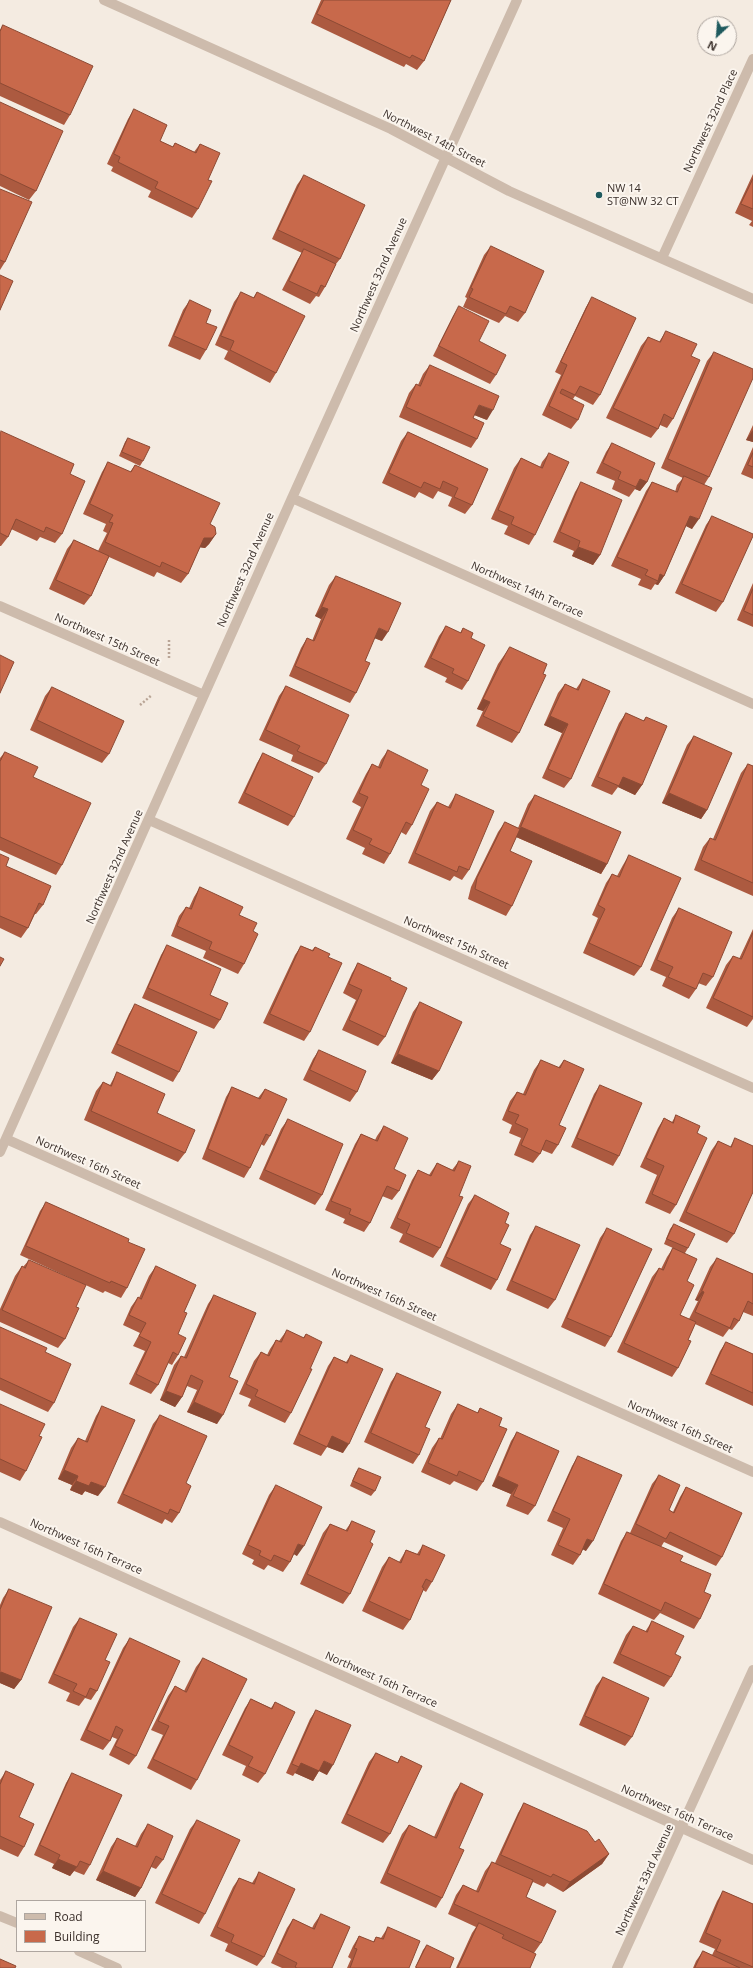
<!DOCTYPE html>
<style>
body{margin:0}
#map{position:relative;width:753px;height:1968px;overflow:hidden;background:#f4ebe1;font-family:"Open Sans",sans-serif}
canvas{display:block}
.legend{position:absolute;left:16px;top:1900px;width:130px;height:52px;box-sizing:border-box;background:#fbf5ee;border:1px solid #aea6a0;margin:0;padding:5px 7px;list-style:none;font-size:12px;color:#3b302b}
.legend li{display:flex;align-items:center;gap:8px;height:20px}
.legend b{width:20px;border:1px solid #aea6a0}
.north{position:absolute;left:697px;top:16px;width:40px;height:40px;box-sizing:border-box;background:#fbf5ee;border:1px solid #aea6a0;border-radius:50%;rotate:206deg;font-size:11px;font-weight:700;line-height:16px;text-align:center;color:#3b302b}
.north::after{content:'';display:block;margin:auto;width:14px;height:18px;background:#1f5a5e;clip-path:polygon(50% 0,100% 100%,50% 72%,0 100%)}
</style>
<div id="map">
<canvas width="753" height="1968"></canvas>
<ul class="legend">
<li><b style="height:5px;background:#cdbbac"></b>Road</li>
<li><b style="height:11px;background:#c8694b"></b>Building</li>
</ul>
<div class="north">N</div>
</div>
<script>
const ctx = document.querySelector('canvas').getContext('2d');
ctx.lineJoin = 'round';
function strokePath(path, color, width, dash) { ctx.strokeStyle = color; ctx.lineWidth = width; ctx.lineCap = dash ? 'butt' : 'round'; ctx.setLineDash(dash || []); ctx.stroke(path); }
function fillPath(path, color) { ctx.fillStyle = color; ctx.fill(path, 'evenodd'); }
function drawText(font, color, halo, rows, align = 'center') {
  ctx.font = font + ' "Open Sans",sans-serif'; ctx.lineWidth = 4; ctx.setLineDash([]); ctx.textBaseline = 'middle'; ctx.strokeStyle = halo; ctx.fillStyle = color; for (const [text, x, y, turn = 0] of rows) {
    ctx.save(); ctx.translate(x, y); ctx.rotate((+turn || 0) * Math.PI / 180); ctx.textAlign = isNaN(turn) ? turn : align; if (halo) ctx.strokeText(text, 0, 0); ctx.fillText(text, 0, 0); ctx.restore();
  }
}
const path = new Path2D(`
 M169 640V658
 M140 705 152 695`);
const minor = new Path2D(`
 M104 0 391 129 509 191 753 299
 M662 258 753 59
 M292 498 753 704
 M0 606 204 695
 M149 820 753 1088
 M6 1139 753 1472
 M0 1152 292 498 517 0
 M0 1522 753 1860
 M0 1916 17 1923
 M79 1951 117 1968
 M617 1968 753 1670`);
const wall = new Path2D(`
 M321 0H451L424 61 417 70 406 64 404 67 311 23Z
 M3 25 70 115 64 125 0 96V30Z
 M0 102 36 191 29 200 0 186Z
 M134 109 160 141 173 147 175 143 194 152 200 144 208 180 198 209 192 218 148 197 151 191 111 171 113 167 107 164 128 119Z
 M753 174V227L749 225 752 221 735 213Z
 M304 175 340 259 336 264 325 287 319 297 316 296 310 304 282 290 298 259 302 253 272 239 297 185Z
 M0 189 5 262 0 270Z
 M491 246 525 313 518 322 505 316 499 323 463 307 467 298 465 297 484 255Z
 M241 292 253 298 257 292 276 373 270 383 224 359 228 351 215 345 234 302Z
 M592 297 600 395 593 405 575 396 573 399 578 420 571 429 542 415 561 375 555 372 586 307Z
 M190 300 206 323V350L200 360 168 346 183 310Z
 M459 306 496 375 490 384 433 356 453 316Z
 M666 331 691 356 673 419 667 428 660 425 658 429 651 438 606 418 641 346 648 337 659 342Z
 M714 352 709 477 704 485 692 529 686 526 664 576 658 585 655 584 651 590 638 585 641 579 611 566 646 491 652 482 675 492 677 485 683 478 661 468 707 361Z
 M430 365 487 420 474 415 473 418 477 439 471 448 399 417 409 393 416 384 418 385 423 374Z
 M753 425V442L746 440Z
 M0 432 70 474 62 534 55 543 40 537 37 541 11 529 8 537 1 546H0Z
 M408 432 488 469 472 505 465 514 448 506 452 497 438 491 433 499 419 492 415 498 382 483 401 441Z
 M128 438 143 461 140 466 119 456 125 442Z
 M612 443 647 482 640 491 635 489 629 497 612 489 615 481 596 473 606 452Z
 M753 447V479L741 474Z
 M549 453 535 535 529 545 504 534 508 526 491 519 514 468 521 458 540 467 542 462Z
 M108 462 130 472 135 465 210 524 216 534 209 544 205 548 200 547 188 574 181 583 157 572 154 577 109 557 91 596 84 605 49 589 67 549 74 540 98 551 107 533 103 531 106 524 83 514 102 472Z
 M581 482 600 555 593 565 572 556 574 551 553 542 575 492Z
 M712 516 723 602 716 612 675 593 706 525Z
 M336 576 382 641 374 638 365 661 356 693 350 703 289 676 301 648 307 638 312 641 321 619 315 616 329 585Z
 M753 583V627L737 620Z
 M446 626 460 633 463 628 471 638 468 681 462 690 445 682 447 678 424 667 439 636Z
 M510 647 543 674 519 733 512 743 476 726 483 711 477 709 498 664Z
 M583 679 571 779 564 788 542 778 562 733 544 725 558 693 565 684 576 689Z
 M286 686 326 764 319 773 291 761 293 755 259 740 279 696Z
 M52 687 109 754 102 763 30 730 45 696Z
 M626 713 643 721 646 717 642 785 635 795 618 787 612 795 591 786 619 723Z
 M694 736 707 810 701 819 662 803 687 745Z
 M388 750 421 785 412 825 406 835 401 832 390 854 384 864 362 854 365 848 346 839 361 807 352 802 366 774 372 764 378 767 381 760Z
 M5 752 33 777 62 865 56 875 0 850V758Z
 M263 753 294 817 288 826 238 803 257 763Z
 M748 764 753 766V896L694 870 703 847 710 838 713 839 741 773Z
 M456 794 469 870 462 880 454 876 450 881 408 863 430 811 437 802 448 807Z
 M535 795 607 864 601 874 516 837 510 851 512 906 506 916 468 899 471 887 498 832 505 822 518 828 528 804Z
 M0 854 6 866 43 905 36 914H35L28 928 21 938 0 928Z
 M629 855 641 967 634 976 583 953 598 918 592 915 606 883 612 874 617 876 623 865Z
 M200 887 239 915 253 931 244 964 238 974 203 958 206 951 171 936 179 916 186 907 189 908 194 897Z
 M679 908 713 977 706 986 698 983 696 989 689 999 662 986 666 977 650 970 672 918Z
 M753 929V1019L747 1027 706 1008 726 965 733 956 739 959Z
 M167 945 210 995 220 1020 214 1029 142 998 161 955Z
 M301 946 312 950 315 947 328 957 310 1032 304 1041 263 1023 295 955Z
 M358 963 390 980 385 1037 378 1046 342 1030 356 1000 343 993 352 973Z
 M420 1002 439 1071 432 1080 391 1063 413 1012Z
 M135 1004 179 1072 173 1082 111 1053 129 1014Z
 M319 1050 357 1092 350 1102 303 1080 313 1059Z
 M541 1060 558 1068 564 1060 559 1125 558 1145 552 1154 542 1150 540 1154 533 1163 514 1155 521 1138 509 1133 512 1125 502 1120 510 1101 517 1092 523 1094 534 1070Z
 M117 1072 157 1113 185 1153 178 1162 84 1120 96 1091 103 1082 110 1085Z
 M600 1085 619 1156 613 1166 571 1147 594 1094Z
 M232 1087 258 1098 265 1089 270 1136 264 1146 261 1144 250 1168 244 1178 202 1159 226 1097Z
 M676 1115 697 1133 676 1205 670 1214 645 1203 657 1175 640 1167 658 1128 664 1118 672 1122Z
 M288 1119 322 1195 315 1205 259 1179 281 1129Z
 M384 1126 399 1191 392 1200 382 1196 370 1223 364 1232 343 1223 345 1219 325 1210 355 1144 361 1134 375 1140 377 1136Z
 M735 1138 734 1234 727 1243 679 1221 711 1151 718 1141 730 1147Z
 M459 1161V1196L440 1248 433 1258 399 1242 403 1234 390 1228 412 1180 418 1170 429 1175 437 1163 452 1170Z
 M475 1195 505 1223 500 1244 497 1280 491 1290 440 1266 468 1204Z
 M46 1202 128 1242 127 1288 121 1298 105 1291 103 1293 20 1255 40 1211Z
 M674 1224 688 1248 685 1253 687 1281 680 1315 689 1319 698 1301 695 1300 710 1267 717 1258 753 1274V1316L743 1312 739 1321 732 1330 729 1329 723 1337 695 1324 688 1340 678 1368 672 1377 617 1352 652 1277 659 1268 661 1269 667 1257 673 1248 664 1244 670 1229Z
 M536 1226 555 1300 548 1309 506 1290 530 1235Z
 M607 1228 611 1337 605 1347 561 1327 600 1238Z
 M29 1260 76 1307 65 1339 58 1348 0 1322V1309L15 1276 22 1266 23 1267Z
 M156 1266 184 1312 178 1334V1355L172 1365 168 1363 158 1385 151 1394 129 1384 145 1351 133 1346 140 1333 123 1325 131 1307 138 1297 139 1298 149 1276Z
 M214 1295 229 1377 217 1424 187 1412 197 1390 187 1386 182 1397 175 1407 160 1400 174 1365 181 1356 184 1357 208 1304Z
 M0 1327 45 1352 54 1403 48 1412 0 1390Z
 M287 1330 303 1338 306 1334 310 1369 291 1413 285 1423 248 1406 251 1399 239 1394 254 1361 261 1352 267 1355 270 1349 276 1340 279 1341Z
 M726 1342 753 1354V1406L705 1384 720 1351Z
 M351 1355 343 1453 327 1447 321 1456 293 1444 328 1366 334 1357 346 1362Z
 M397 1373 425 1427 419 1455 413 1464 364 1442 391 1382Z
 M0 1404 39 1436 26 1471 20 1481 0 1472Z
 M458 1404 477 1413 480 1408 499 1426 483 1482 477 1491 454 1481 450 1485 421 1472 432 1448 439 1438 440 1439 451 1414Z
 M102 1406 98 1496 85 1491 82 1495 70 1490 72 1485 58 1479 71 1448 78 1438 85 1441 96 1416Z
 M160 1415 186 1483 179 1513 172 1523 165 1519 162 1524 117 1503 153 1424Z
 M517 1432 535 1506 528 1515 506 1506 511 1494 492 1486 511 1441Z
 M578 1456 586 1551 583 1549 580 1555 573 1565 551 1555 563 1528 547 1521 572 1466Z
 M359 1468 375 1491 371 1496 350 1486 356 1472Z
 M659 1475 669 1510 673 1512 680 1497 686 1487 722 1557 716 1566 664 1542 661 1547 680 1561 704 1592 700 1619 694 1629 660 1613 654 1620 598 1594 621 1541 627 1532 630 1533 652 1484Z
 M276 1485 297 1556 294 1554 290 1562 283 1572 268 1565 264 1570 252 1564 254 1560 242 1554 269 1495Z
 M352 1521 370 1542 350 1594 343 1604 300 1584 323 1533 330 1524 345 1531Z
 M423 1545 432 1582 426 1592 423 1590 410 1620 403 1630 362 1611 382 1567 389 1557 399 1562 406 1550 417 1554Z
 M9 1589 21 1680 14 1689 0 1683V1605L3 1598Z
 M80 1618 105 1660 97 1691 91 1700 85 1698 79 1706 66 1701 70 1693 48 1683 73 1627Z
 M652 1621 671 1677 664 1687 613 1663 626 1635 633 1626 645 1632Z
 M130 1638 136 1756 129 1765 109 1755 117 1739 112 1737 110 1741 103 1750 80 1740 123 1648Z
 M203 1658 197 1780 191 1790 147 1768 163 1735 151 1730 168 1696 175 1686 184 1691 196 1667Z
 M603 1677 632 1737 625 1746 579 1725 596 1686Z
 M251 1699 271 1708 275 1702 265 1774 258 1783 242 1775 246 1766 222 1755 245 1708Z
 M316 1710 327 1775 319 1771 313 1781 295 1773 293 1776 286 1773 310 1719Z
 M376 1753 397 1763 401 1756 390 1834 383 1843 341 1823 369 1762Z
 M6 1771 19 1817 24 1847 18 1857 0 1849V1780Z
 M72 1773 90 1865 84 1875 74 1871 70 1876 52 1868 54 1864 34 1855 66 1783Z
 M461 1783 459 1848 442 1898 436 1908 380 1883 402 1834 409 1825 434 1837 454 1793Z
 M524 1803 595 1842 609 1854 602 1864 563 1892 547 1883 544 1887 533 1882 526 1897 541 1943 534 1953 530 1968H456L472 1933 476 1927 448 1914 456 1895 463 1885 476 1891 485 1871 492 1862 495 1863 518 1813Z
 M197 1820 205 1914 199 1924 155 1903 190 1829Z
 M148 1824 163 1860 156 1869 151 1867 141 1888 135 1897 96 1880 111 1847 117 1838 135 1846 141 1834Z
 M259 1872 264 1957 257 1966 225 1951 228 1944 210 1936 233 1887 239 1878 252 1883Z
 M723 1891 753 1904V1968H693L696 1961 703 1951 712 1955 715 1949 699 1942 717 1901Z
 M321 1914 332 1968H282L271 1963 287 1928 293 1919 312 1928 314 1924Z
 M388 1927 409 1968H347L351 1959 348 1957 353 1946 359 1936 373 1942 376 1937 381 1938Z
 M427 1945 450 1968H415L423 1950Z`);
const shadedWall = new Path2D(`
 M479 405 493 410 487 420 472 414Z
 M753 430V442L746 440Z
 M640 479 647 482 640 491 635 489Z
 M690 516 699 519 692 529 684 525Z
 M216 534 209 544 205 548 197 547 204 538Z
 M578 547 600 555 593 565 572 556Z
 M660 574 664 576 658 585 655 584 658 581Z
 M322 607 328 609 321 619 315 616Z
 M379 628 388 632 382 641 372 637Z
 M483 699 490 702 483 711 477 709Z
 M550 716 568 724 562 733 544 725Z
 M623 777 642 785 635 795 618 787Z
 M669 793 707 810 701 819 662 803Z
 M521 827 607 864 601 874 514 836Z
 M398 1054 439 1071 432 1080 391 1063Z
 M702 1291 704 1292 698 1301 695 1300Z
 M166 1391 182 1397 175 1407 160 1400Z
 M194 1402 223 1415 217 1424 187 1412Z
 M332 1436 349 1444 343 1453 325 1446Z
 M64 1470 78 1476 72 1485 58 1479Z
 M498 1476 518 1485 511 1494 492 1486Z
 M76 1481 91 1482 105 1487 98 1496 85 1491 82 1495 70 1490Z
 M587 1539 593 1541 586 1551 580 1548Z
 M298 1544 304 1546 297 1556 292 1553Z
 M1 1672 21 1680 14 1689 0 1683V1673Z
 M324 1761 333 1765 327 1775 319 1771 313 1781 295 1773 301 1763Z
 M609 1854 602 1864 563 1892 570 1882Z
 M58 1859 77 1867 70 1876 52 1868Z
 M103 1871 141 1888 135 1897 96 1880Z`);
const building = new Path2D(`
 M324 0H451L424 61 412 55 410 58 317 14Z
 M3 25 93 66 70 115 0 83V32Z
 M0 102 63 131 36 191 0 174Z
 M134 109 167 125 160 141 173 147 175 143 196 153 200 144 220 153 208 180 212 181 198 209 155 188 158 182 118 162 120 157 114 154Z
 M304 175 365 205 340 259 278 230Z
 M753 179V209L741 204Z
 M0 189 32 202 5 262 0 260Z
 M491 246 544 271 525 313 510 306 506 314 469 297 473 289 471 288Z
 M304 249 336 264 325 287 321 285 317 294 289 281Z
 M0 275 13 281 0 310Z
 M241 292 254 298 257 292 305 316 276 373 230 350 234 341 221 336Z
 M592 297 636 318 600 395 580 386 575 395 562 389 560 393 584 405 578 420 549 406 567 365 561 362Z
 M190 300 211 310 206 323 217 327 206 350 174 336Z
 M459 306 489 321 479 341 506 355 496 375 439 346Z
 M666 331 697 344 691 356 700 360 673 419 664 414 658 429 613 408 648 337 660 342Z
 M714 352 753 369V378L709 477 668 459Z
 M430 365 499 396 493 410 479 405 473 418 484 423 477 439 406 407 416 384 420 386Z
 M1 431 74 464 70 474 85 481 62 534 46 527 44 532 16 519 8 537 0 533V432Z
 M408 432 488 469 472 505 454 497 458 488 443 481 440 489 424 482 421 488 389 473Z
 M128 438 150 447 143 461 122 452Z
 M612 443 655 463 647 482 640 479 636 487 618 479 621 472 603 463Z
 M549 453 569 462 535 535 511 524 514 517 498 510 521 458 542 468Z
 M753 453V467L748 465Z
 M108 462 131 472 135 465 220 503 210 524 215 527 216 534 212 538H204L188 574 162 562 160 567 105 542 113 523 109 522 113 515 90 504Z
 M684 476 712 488 699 519 690 516 664 576 660 574 658 581 645 575 648 570 617 557 652 482 677 492Z
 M581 482 622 500 600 555 578 547 580 541 560 532Z
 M712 516 753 534V536L723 602 682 584Z
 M74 540 109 556 91 596 56 580Z
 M336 576 401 603 388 632 379 628 365 661 370 663 356 693 295 666 307 638 314 641 328 609 322 607Z
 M753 589V615L744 611Z
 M446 626 461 633 463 628 473 633 471 638 485 645 468 681 452 673 454 669 431 658Z
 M510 647 547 664 543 674 546 675 519 733 483 716 490 702 483 699 505 655Z
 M0 655 14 662 0 693Z
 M583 679 610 691 571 779 548 769 568 724 550 716 565 684 578 690Z
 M286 686 349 715 326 764 297 751 300 746 266 730Z
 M52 687 124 721 109 754 37 720Z
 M626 713 644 721 646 717 667 726 642 785 623 777 619 786 598 777Z
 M694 736 732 753 707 810 669 793Z
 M388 750 428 770 421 785 429 789 412 825 406 822 390 854 369 844 372 839 353 830 368 797 359 793 372 764 380 768Z
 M5 752 38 767 33 777 91 803 62 865 0 837V762Z
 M263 753 313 777 294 817 245 793Z
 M748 764 753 766V883L701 860 710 838 715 840Z
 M456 794 494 811 469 870 459 866 457 872 415 853 437 802 450 808Z
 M535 795 621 832 607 864 521 827Z
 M505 822 520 829 510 851 532 861 512 906 475 889 477 878Z
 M0 854 9 858 6 866 51 886 43 905 39 903 28 928 0 916Z
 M629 855 681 878 641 967 589 943 605 909 598 905 612 874 619 877Z
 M200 887 243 907 239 915 257 923 253 931 258 934 244 964 209 949 212 942 177 926 186 907 191 909Z
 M679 908 732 932 713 977 703 973 696 989 668 977 673 967 657 960Z
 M753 933V1017L713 998 733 956 741 959Z
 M167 945 221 969 210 995 228 1003 220 1020 148 988Z
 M301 946 313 951 315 947 330 954 328 957 342 963 310 1032 270 1014Z
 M0 957 4 959 0 966Z
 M358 963 391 978 390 980 407 988 385 1037 349 1020 362 990 349 984Z
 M420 1002 462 1022 439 1071 398 1054Z
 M135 1004 197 1032 179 1072 117 1044Z
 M319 1050 366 1071 357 1092 310 1070Z
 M541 1060 560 1068 564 1060 584 1069 559 1125 566 1128 558 1145 546 1140 540 1154 521 1145 528 1129 515 1123 519 1115 508 1111 517 1092 525 1095Z
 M117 1072 165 1094 157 1113 195 1130 185 1153 91 1111 103 1082 111 1086Z
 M600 1085 642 1103 619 1156 577 1138Z
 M232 1087 260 1099 265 1089 287 1099 270 1136 266 1134 250 1168 208 1149Z
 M676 1115 700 1126 697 1133 707 1138 676 1205 652 1194 664 1166 646 1158 664 1118 673 1123Z
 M288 1119 343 1144 322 1195 265 1170Z
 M384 1126 408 1138 394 1169 406 1175 399 1191 387 1186 370 1223 349 1214 351 1209 331 1201 361 1134 377 1141Z
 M735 1138 753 1146V1192L734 1234 686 1212 718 1141 731 1147Z
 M459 1161 471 1166 459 1196 463 1197 440 1248 406 1233 410 1224 397 1218 418 1170 431 1176 437 1163 454 1171Z
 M475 1195 509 1213 505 1223 509 1225 500 1244 511 1249 497 1280 446 1257Z
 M46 1202 129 1239 128 1242 145 1249 127 1288 111 1281 110 1283 26 1246Z
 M674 1224 695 1234 688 1248 667 1239Z
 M536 1226 580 1245 555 1300 512 1281Z
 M607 1228 652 1249 611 1337 567 1318Z
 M673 1248 697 1259 687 1281 694 1285 680 1315 696 1322 688 1340 691 1341 678 1368 624 1343 659 1268 663 1270Z
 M717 1258 753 1274V1304L748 1301 739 1321 734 1318 730 1328 695 1312 704 1292 702 1291Z
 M29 1260 86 1285 76 1307 79 1308 65 1339 2 1310 22 1266 25 1268Z
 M156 1266 196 1285 184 1312 187 1313 178 1334 186 1338 178 1355 173 1352 158 1385 136 1374 151 1342 139 1336 146 1323 129 1315 138 1297 141 1299Z
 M214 1295 256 1313 229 1377 238 1381 223 1415 194 1402 203 1381 191 1375 182 1397 166 1391 181 1356 186 1358Z
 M0 1327 47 1348 45 1352 71 1364 54 1403 0 1378Z
 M287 1330 304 1338 306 1334 322 1342 310 1369H312L291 1413 255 1396 258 1390 246 1384 261 1352 269 1356 276 1340 281 1342Z
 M726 1342 753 1354V1393L711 1374Z
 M351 1355 383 1369 349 1444 332 1436 327 1447 299 1434 334 1357 347 1363Z
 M397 1373 441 1392 425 1427 430 1429 419 1455 371 1433Z
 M0 1404 45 1424 39 1436 42 1437 26 1471 0 1459Z
 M458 1404 478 1413 480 1408 502 1418 499 1426 507 1429 483 1482 459 1471 457 1476 428 1463 439 1438 442 1439Z
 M102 1406 135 1420 105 1487 91 1482 89 1486 76 1481 78 1476 64 1470 78 1438 87 1442Z
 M160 1415 207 1436 186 1483 191 1486 179 1513 170 1509 168 1514 123 1494Z
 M517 1432 559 1451 535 1506 513 1496 518 1485 498 1476Z
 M578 1456 622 1475 593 1541 587 1539 580 1555 558 1545 570 1519 553 1511Z
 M359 1468 381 1477 375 1491 353 1481Z
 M659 1475 680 1485 669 1510 674 1513 686 1487 742 1513 722 1557 670 1532 666 1539 636 1524Z
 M276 1485 322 1507 304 1546 298 1544 290 1562 274 1555 271 1561 259 1555 261 1551 248 1545Z
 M352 1521 375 1531 370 1542 373 1544 350 1594 307 1574 330 1524 347 1531Z
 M627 1532 683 1556 680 1561 711 1574 704 1592 711 1595 700 1619 665 1602 661 1611 604 1584Z
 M423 1545 445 1555 432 1582 426 1579 422 1587 424 1588 410 1620 369 1601 389 1557 401 1563 406 1550 419 1555Z
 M9 1589 52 1607 21 1680 1 1672 0 1674V1610Z
 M80 1618 117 1634 105 1660 110 1662 97 1691 90 1688 86 1697 73 1691 77 1684 54 1674Z
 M652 1621 684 1636 675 1654 681 1657 671 1677 620 1654 633 1626 647 1632Z
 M130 1638 180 1661 136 1756 115 1746 123 1730 116 1726 110 1741 87 1730Z
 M203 1658 247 1679 197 1780 153 1759 169 1726 158 1721 175 1686 186 1692Z
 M603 1677 649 1698 632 1737 585 1716Z
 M251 1699 272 1709 275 1702 295 1712 265 1774 248 1766 253 1757 229 1745Z
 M316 1710 351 1725 333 1765 324 1761 319 1771 301 1763 299 1767 292 1764Z
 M376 1753 398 1763 401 1756 422 1766 390 1834 347 1814Z
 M6 1771 34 1784 19 1817 34 1824 24 1847 0 1836V1785Z
 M72 1773 122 1795 90 1865 80 1861 77 1867 58 1859 60 1855 40 1845Z
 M461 1783 483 1794 459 1848 464 1850 442 1898 387 1873 409 1825 436 1838Z
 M524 1803 587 1831 595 1842 599 1839 609 1854 570 1882 553 1874 551 1877 501 1855Z
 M197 1820 240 1840 205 1914 162 1894Z
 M148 1824 173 1836 163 1860 156 1856 141 1888 103 1871 117 1838 137 1847Z
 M492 1862 533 1880 526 1897 556 1911 541 1943 454 1904 463 1885 478 1892Z
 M259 1872 295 1889 264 1957 231 1942 234 1935 217 1927 239 1878 254 1884Z
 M723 1891 753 1904V1967L716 1951 721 1940 706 1933Z
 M321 1914 350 1927 332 1968H297L295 1967 297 1963 277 1953 293 1919 314 1929Z
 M479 1923 504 1935 502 1938 536 1954 530 1968H458Z
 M388 1927 420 1941 409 1968H350L357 1949 354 1948 359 1936 374 1942 376 1937 383 1939Z
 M427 1945 454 1958 450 1968H417L416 1967Z
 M703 1951 740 1968H695Z
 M0 1959 16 1966 15 1968H0Z`);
const markers = [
 [599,195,4,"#1f5a5e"]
];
const streetNames = [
 ["Northwest 32nd Place",711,121,-65],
 ["Northwest 14th Street",434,139,27],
 ["Northwest 32nd Avenue",379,275,-66],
 ["Northwest 32nd Avenue",246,570,-66],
 ["Northwest 14th Terrace",527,590,24],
 ["Northwest 15th Street",107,640,24],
 ["Northwest 32nd Avenue",115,867,-66],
 ["Northwest 15th Street",456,943,24],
 ["Northwest 16th Street",88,1163,24],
 ["Northwest 16th Street",384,1295,24],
 ["Northwest 16th Street",680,1427,24],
 ["Northwest 16th Terrace",86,1547,24],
 ["Northwest 16th Terrace",381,1680,24],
 ["Northwest 16th Terrace",677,1813,24],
 ["Northwest 33rd Avenue",645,1880,-65]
];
const poiNames = [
 ["NW 14",607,189],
 ["ST@NW 32 CT",607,202]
];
strokePath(path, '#b9a596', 2.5, [2, 2]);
strokePath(minor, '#cdbbac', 10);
fillPath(wall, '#ac5a40');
fillPath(shadedWall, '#8c4a34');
fillPath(building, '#c8694b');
strokePath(building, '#8c4a34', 1);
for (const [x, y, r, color] of markers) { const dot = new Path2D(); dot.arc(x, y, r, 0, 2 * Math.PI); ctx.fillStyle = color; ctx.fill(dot); strokePath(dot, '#fbf5ee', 1.5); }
drawText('11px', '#3b302b', '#fbf5ee', streetNames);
drawText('11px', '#3b302b', '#fbf5ee', poiNames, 'left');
</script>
